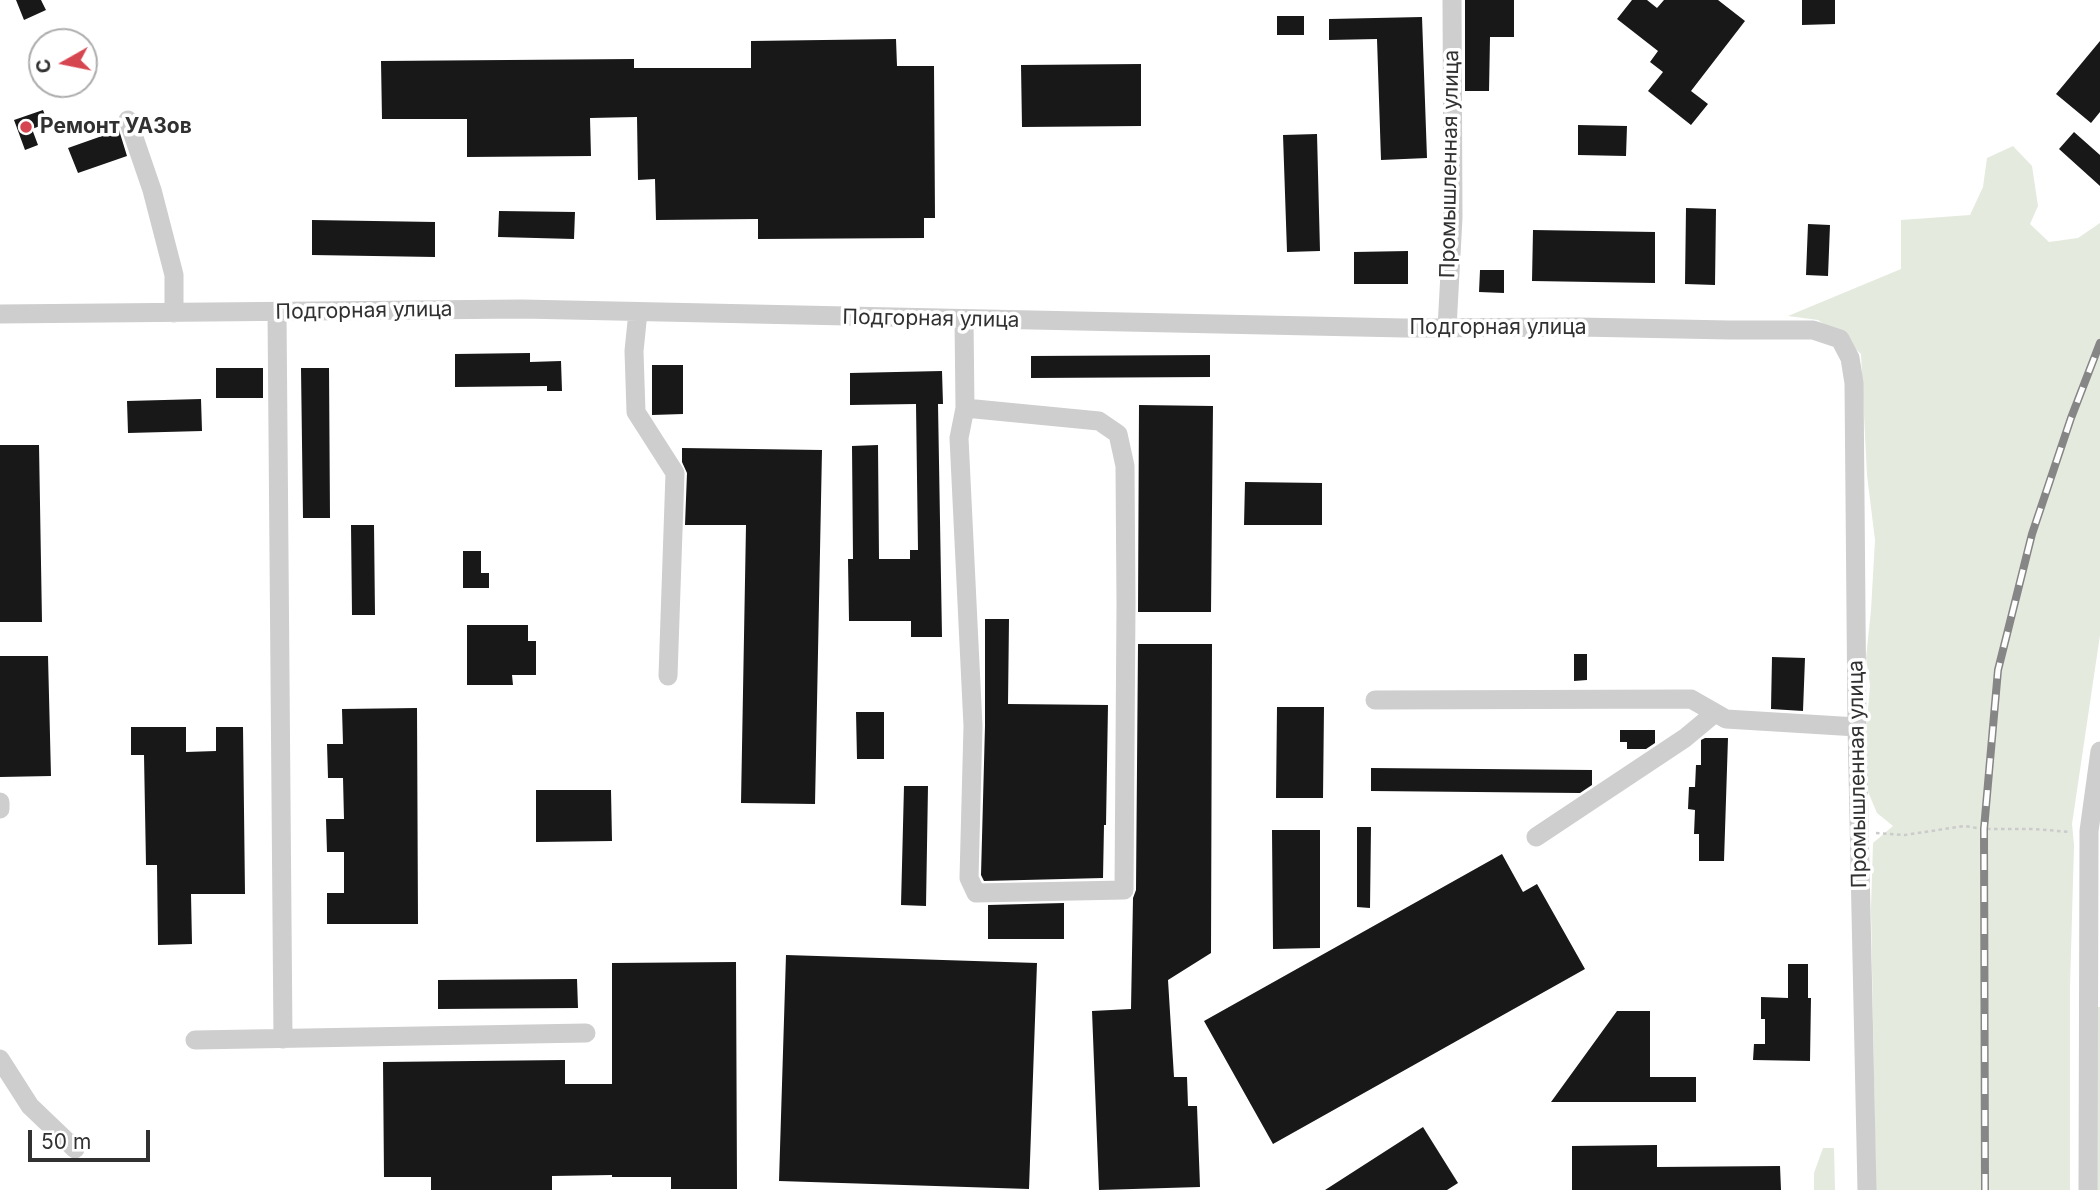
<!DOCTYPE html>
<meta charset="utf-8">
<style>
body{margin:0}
#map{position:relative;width:2100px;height:1190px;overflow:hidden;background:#fff;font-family:Inter,sans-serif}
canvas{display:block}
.north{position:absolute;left:28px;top:28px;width:70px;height:70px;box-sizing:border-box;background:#fff;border:2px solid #adadad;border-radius:50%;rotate:261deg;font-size:19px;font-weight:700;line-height:28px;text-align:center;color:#313131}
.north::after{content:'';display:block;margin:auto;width:24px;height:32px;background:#d64650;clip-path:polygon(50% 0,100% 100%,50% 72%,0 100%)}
.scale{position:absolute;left:28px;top:1130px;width:122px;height:32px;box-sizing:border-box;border:4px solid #313131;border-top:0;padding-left:9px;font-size:21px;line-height:24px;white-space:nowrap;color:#313131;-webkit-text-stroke:5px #fff;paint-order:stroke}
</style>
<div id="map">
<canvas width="2100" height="1190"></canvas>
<div class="north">С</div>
<div class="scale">50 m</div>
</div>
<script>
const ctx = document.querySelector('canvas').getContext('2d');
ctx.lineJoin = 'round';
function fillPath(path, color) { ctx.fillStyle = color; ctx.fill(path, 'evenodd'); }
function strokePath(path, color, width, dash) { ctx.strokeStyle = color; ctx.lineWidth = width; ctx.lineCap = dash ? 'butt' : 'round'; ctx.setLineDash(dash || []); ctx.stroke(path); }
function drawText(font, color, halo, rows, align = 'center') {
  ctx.font = font + ' Inter,sans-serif'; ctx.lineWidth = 7; ctx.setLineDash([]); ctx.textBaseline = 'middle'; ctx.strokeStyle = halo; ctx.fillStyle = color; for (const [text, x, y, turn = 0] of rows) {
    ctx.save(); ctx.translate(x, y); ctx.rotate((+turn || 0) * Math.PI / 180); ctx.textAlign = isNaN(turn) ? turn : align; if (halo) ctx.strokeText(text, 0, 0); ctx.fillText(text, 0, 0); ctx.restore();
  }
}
const green = new Path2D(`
 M2013 146 2032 166 2038 206 2030 224 2049 242 2078 238 2100 223V635L2072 824 2074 845 2070 987V1190H1876L1871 908 1873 843 1893 826 1877 813 1866 787 1864 758 1870 685 1866 658 1871 610 1875 540 1867 475 1861 354 1851 344 1818 320 1788 316 1901 269V220L1970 215 1983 187 1987 158Z
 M2097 1007H2100V1190H2094Z
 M1823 1148H1834L1835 1190H1814V1173Z`);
const building = new Path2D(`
 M16 0H41L46 10 24 20Z
 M1465 0H1514V37H1490L1489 91H1465Z
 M1632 0H1647L1657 8 1664 0H1718L1745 21 1691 91 1708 104 1691 125 1648 91 1663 72 1650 62 1658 51 1617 19Z
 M1802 0H1835V24L1802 25Z
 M1277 16H1304V35H1277Z
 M1422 17 1427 158 1381 160 1377 39 1329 40V19Z
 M896 39 897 66H934L935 218H924V238L758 239V219L656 220 655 179 638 180 637 117 590 118 591 156 467 157V119H382L381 61 634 59V68H751V41Z
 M2100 41V112L2091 123 2056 94Z
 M1141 64V126L1022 127 1021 65Z
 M43 110 48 123 32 129 38 145 25 150 14 120Z
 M1578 125 1627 126 1626 156 1578 155Z
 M119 130 127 156 78 173 68 148Z
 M2074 132 2100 155V186L2059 149Z
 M1317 134 1320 251 1287 252 1283 135Z
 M1686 208 1716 209 1715 285 1685 284Z
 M499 211 575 212 574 239 498 237Z
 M312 220 435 222V257L312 255Z
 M1808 224 1830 225 1828 276 1806 275Z
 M1533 230 1655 232V283L1532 281Z
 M1408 251V284H1354V252Z
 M1480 270H1504V293L1479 292Z
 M530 353V362L561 361 562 391H547V386L455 387V354Z
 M1210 355V377L1031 378V356Z
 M652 365H683V414L652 415Z
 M216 368H263V398H216Z
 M301 368H329L330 518H303Z
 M942 371 943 404H938L942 637H911V621H849L848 559H853L852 446 878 445 879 559H910V550H918L916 404 850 405V373Z
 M201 399 202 431 128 433 127 401Z
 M1139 405 1213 406 1211 612H1138Z
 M0 445H39L42 622H0Z
 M682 448 822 450 815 804 741 803 746 525H685L687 473 682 462Z
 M1245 482 1322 483V525H1244Z
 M351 525H374L375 615H352Z
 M463 551H481V573H489V588H463Z
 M985 619H1009L1008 704 1108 705 1106 825H1104L1103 878 984 881 981 875 985 726Z
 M467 625H528V641H536V675H512L513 685H467Z
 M1138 644H1212L1211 953 1168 980 1174 1077H1187L1188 1106H1197L1200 1187 1099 1190 1092 1011 1131 1009 1133 898 1136 890Z
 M1574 654H1587V680L1574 681Z
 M0 656H48L51 776 0 777Z
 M1772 657 1805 658 1803 711 1771 709Z
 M1277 707H1324L1323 798H1276Z
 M417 708 418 924H327V893H344V852H327L326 819H344L343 778H328L327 744H343L342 709Z
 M856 712H884V759H857Z
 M131 727H186V752L216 751V727H243L245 894H191L192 944 158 945 157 865H146L144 755H131Z
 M1620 730H1655V743L1646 749H1627V742H1620Z
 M1705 738H1728L1724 861H1699V834H1694L1695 810 1688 809 1689 787H1695L1696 765H1701V740Z
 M1371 768 1592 770V785L1580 793 1371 791Z
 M904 786H928L926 906 901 905Z
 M536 790H611L612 841 536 842Z
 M1357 827H1371L1370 908 1357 907Z
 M1272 830H1320V948L1273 949Z
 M1502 854 1523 892 1537 884 1585 969 1273 1144 1204 1021Z
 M1064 903V939H988V905Z
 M786 955 1037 963 1029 1189 779 1181Z
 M736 962 737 1189H671V1177H612V1175L552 1176V1190H431V1177H384L383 1062 565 1060V1084H612V963Z
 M1788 964H1808V998H1811L1810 1061 1753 1060 1754 1044H1765V1019H1761V997L1788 998Z
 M577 979 578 1008 438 1009V980Z
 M1617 1011H1650V1077H1696V1102H1551Z
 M1423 1127 1458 1183 1447 1190H1325Z
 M1657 1145V1167L1780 1166 1781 1190H1572V1146Z`);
const path = new Path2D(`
 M1876 833 1905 835 1964 826 1984 829H2033L2071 832`);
const minor = new Path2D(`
 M128 120 152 190 174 275V313
 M277 312 283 1039
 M638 312 634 351 636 412 675 473 668 676
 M0 314 522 309 1404 328 1579 327 1729 330H1813L1840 339 1850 358 1854 383 1857 727 1867 1190
 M964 319 965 408 959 438 973 726 969 878 976 893 1124 890 1126 604 1125 466 1118 434 1099 421 965 408
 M1447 328 1453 218 1452 0
 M1375 700 1691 699 1726 719 1857 727
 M0 802V809
 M1536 837 1685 738 1715 713
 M195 1040 586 1033
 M0 1059 30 1106 75 1149
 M2088 1190 2089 831 2100 751`);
const rail = new Path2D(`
 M1985 1190 1984 829 1998 670 2032 534 2071 418 2100 343`);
const markers = [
 [26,127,7,"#d64650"]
];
const poiNames = [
 ["Ремонт УАЗов",40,127]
];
const streetNames = [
 ["Промышленная улица",1450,164,-89],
 ["Подгорная улица",364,311,-1],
 ["Подгорная улица",931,319,1],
 ["Подгорная улица",1498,328],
 ["Промышленная улица",1858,774,-91]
];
fillPath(green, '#e4eade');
fillPath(building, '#181818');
strokePath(path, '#cbcbcb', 2.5, [3.5, 3.5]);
strokePath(minor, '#cecece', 19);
strokePath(rail, '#868686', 8);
strokePath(rail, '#fff', 5, [16]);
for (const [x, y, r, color] of markers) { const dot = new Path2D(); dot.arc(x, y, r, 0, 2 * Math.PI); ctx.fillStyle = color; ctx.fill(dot); strokePath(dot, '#fff', 2.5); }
drawText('bold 21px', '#313131', '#fff', poiNames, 'left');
drawText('21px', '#313131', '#fff', streetNames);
</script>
